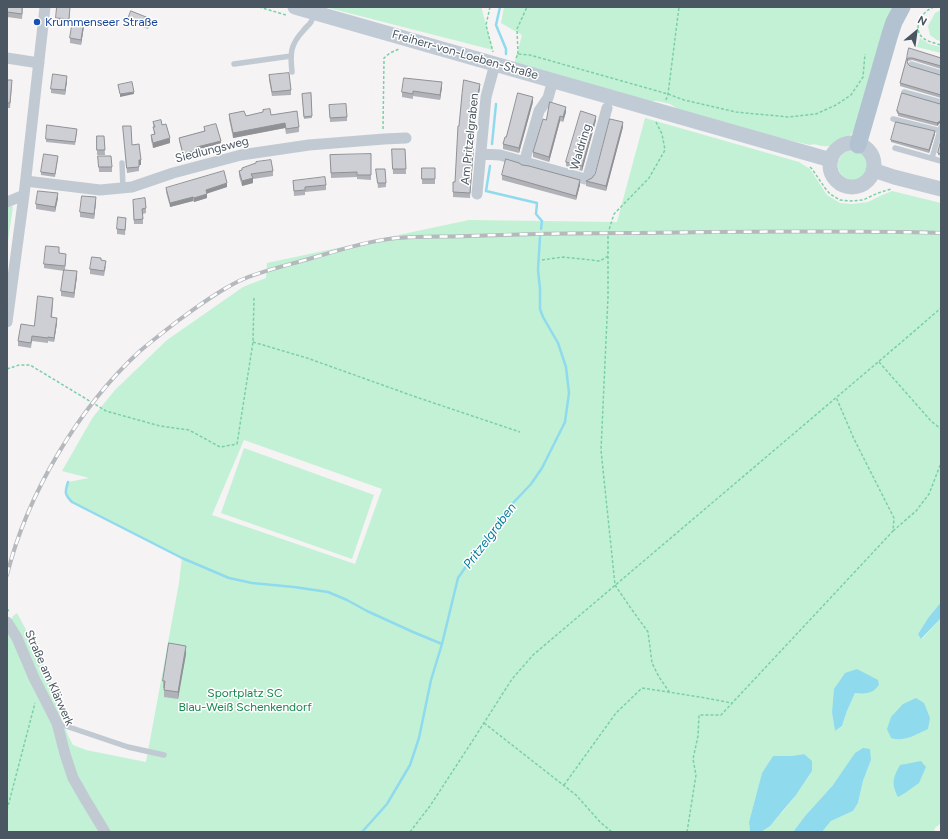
<!DOCTYPE html>
<meta charset="utf-8">
<style>
body{margin:0}
#map{position:relative;width:948px;height:839px;overflow:hidden;background:#f5f3f3;font-family:Figtree,sans-serif}
canvas{display:block}
.frame{position:absolute;inset:0;border:8px solid #4a5661;pointer-events:none}
.north{position:absolute;left:896px;top:12px;width:40px;height:40px;-webkit-text-stroke:3px #fff;paint-order:stroke;rotate:29deg;font-size:11px;font-weight:700;line-height:16px;text-align:center;color:#4a5661}
.north::after{content:'';display:block;margin:auto;width:14px;height:18px;background:#4a5661;clip-path:polygon(50% 0,100% 100%,50% 72%,0 100%)}
</style>
<div id="map">
<canvas width="948" height="839"></canvas>
<div class="frame"></div>
<div class="north">N</div>
</div>
<script>
const ctx = document.querySelector('canvas').getContext('2d');
ctx.lineJoin = 'round';
function fillPath(path, color) { ctx.fillStyle = color; ctx.fill(path, 'evenodd'); }
function strokePath(path, color, width, dash) { ctx.strokeStyle = color; ctx.lineWidth = width; ctx.lineCap = dash ? 'butt' : 'round'; ctx.setLineDash(dash || []); ctx.stroke(path); }
function drawText(font, color, halo, rows, align = 'center') {
  ctx.font = font + ' Figtree,sans-serif'; ctx.lineWidth = 3; ctx.setLineDash([]); ctx.textBaseline = 'middle'; ctx.strokeStyle = halo; ctx.fillStyle = color; for (const [text, x, y, turn = 0] of rows) {
    ctx.save(); ctx.translate(x, y); ctx.rotate((+turn || 0) * Math.PI / 180); ctx.textAlign = isNaN(turn) ? turn : align; if (halo) ctx.strokeText(text, 0, 0); ctx.fillText(text, 0, 0); ctx.restore();
  }
}
const green = new Path2D(`
 M325 7H482V10L493 50Z
 M504 7H895L854 131C848 139 834 148 823 146 818 146 815 143 810 145L753 132 684 113 670 104 657 101H644L514 64 522 35 501 23Z
 M941 10V41L937 40 930 35 928 26 935 13Z
 M920 38 929 44 941 47V53L917 47Z
 M645 118 799 162 810 169 827 195 840 203 852 204 868 202 880 196 892 191 941 203V602L928 618 918 634 922 639 941 618V823L935 828 934 832H822L831 821 853 811 858 803 863 781 871 760 833 785 805 816 793 832H761C782 817 798 792 812 771L804 754 791 756H773L762 774 749 822 750 832H7V629L13 616 17 613C27 632 39 652 47 672 56 696 60 722 73 745L86 750 146 762 179 583 182 557 72 502C64 494 65 492 68 482L89 478 62 471 93 417 115 390 167 340 243 287 266 278 267 263 469 220 617 222ZM244 440 382 489 355 564 212 515ZM857 669 855 693 847 711 842 726 835 731 832 713Z
 M838 165a15 15 0 1 1 30 0a15 15 0 1 1-30 0Z
 M9 205 13 207 7 247V206Z
 M244 448 374 495 352 559 221 513Z`);
const water = new Path2D(`
 M941 602V618L921 639 918 634 928 618Z
 M857 669 878 680 879 685C872 694 866 694 855 693L847 711 842 726 835 731 832 713 834 689 845 673Z
 M916 698 924 703 930 718 928 729C915 735 904 742 891 738L887 729 891 717 903 704Z
 M863 748 870 749 871 760 863 781 858 803 853 811 831 821 822 832H793L805 816 833 785 855 753Z
 M804 754 812 761V771L796 795 770 826 761 832H750L749 822 762 773 773 756H791Z
 M921 761 926 767 919 783 905 793 898 797C891 783 893 778 900 765Z`);
const stream = new Path2D(`
 M500 7 496 25 506 49V54
 M492 144 496 104
 M490 166 486 191 537 203 536 214 542 221 541 229
 M68 482C65 492 64 494 72 502L182 558 229 578 252 583 294 587 328 592 347 600 367 611 413 632 442 644
 M362 832 387 804 410 765 419 738 431 680 442 644 458 578 497 522 513 503 531 484 542 468 565 422 569 393 566 367 558 343 543 317 540 309V289L538 270 540 237`);
const path = new Path2D(`
 M259 7 286 15
 M490 7 486 25 493 52
 M934 7C932 8 930 9 928 10 920 16 913 30 923 38 928 42 935 43 941 45
 M518 54 517 29 527 7
 M516 58 518 54 530 55 668 94 684 100 736 112 788 117 816 114 836 105 851 95 863 77 865 54
 M666 100 668 94 679 7
 M656 122 662 134 665 150 649 178 614 214 608 233V297L601 450 615 585 630 607 648 632 652 663 659 677 670 693
 M383 129 384 58 390 53 399 49
 M810 167 812 169 825 188 830 194 840 200 850 201 863 200 878 193 891 189
 M542 260 563 257 600 261 608 256
 M253 342 307 358 416 397 520 432
 M879 362 931 421 941 429
 M7 369 19 365H30L93 403 106 411 160 426 189 430 220 447 237 444 253 342 254 298
 M893 531 916 511 929 494 941 463
 M7 612 10 608
 M484 723 576 795 600 822 612 832
 M564 785 616 713 642 688 700 697 732 703
 M7 810 35 703
 M410 832 430 806 475 737 512 679 533 655 904 340 941 308
 M687 832 696 775 693 759 698 736 699 715H721L893 531 894 518 854 439 836 397`);
const lane = new Path2D(`
 M234 64 291 56
 M911 64 941 73
 M292 72C290 54 290 45 303 31 305 28 309 25 311 22 313 19 313 16 314 13
 M904 92 941 102
 M893 119 941 131
 M895 148 941 161
 M932 158 941 127
 M122 163 123 188
 M57 723 128 747 164 755`);
const street = new Path2D(`
 M7 58 39 63
 M481 154 500 155 585 179 588 177 607 108
 M524 163 539 111 548 98 553 80
 M26 181 100 190 132 187 173 173 241 155 309 145 384 139 406 138
 M477 194 486 97 495 64
 M7 202 24 195
 M7 322 24 195 45 7
 M7 622 17 638 34 678 57 723 65 754 73 778 85 799 105 832`);
const secondary = new Path2D(`
 M295 7 831 160
 M830 165a22 22 0 1 1 44 0a22 22 0 1 1-44 0Z
 M873 170 894 177 941 189`);
const primary = new Path2D(`
 M858 145 890 34 894 22 902 7`);
const rail = new Path2D(`
 M7 575C27 494 79 407 140 351 153 340 166 330 179 320 198 306 217 292 239 281 260 271 289 265 312 258 340 250 368 241 397 238 421 236 445 237 469 236 520 234 571 233 622 233 729 232 835 230 941 233`);
const wall = new Path2D(`
 M7 7H23L22 19 7 17Z
 M70 12 69 24 56 23V18Z
 M128 19 151 21 148 29 128 22Z
 M84 26 81 45 70 43V38Z
 M907 56 941 58V69L912 60 908 61 907 62 908 64 910 66 940 75 941 74V98L900 86V83L907 59Z
 M269 75 291 90V95L272 96 269 80Z
 M7 80 12 85 10 108H7Z
 M67 81 65 95 51 93V89Z
 M442 87 440 100 413 96V99L402 97V92Z
 M480 88 477 104 470 198 453 197V192L455 182 459 126Z
 M311 93 312 118 304 119 302 94Z
 M533 102 519 153 503 149V144L506 137Z
 M941 103V123H940L937 126 898 116V114L897 113V111Z
 M329 105 347 117V121L330 122Z
 M263 110 271 115 299 127V132L286 134 285 128 233 138 229 119V114L246 116 263 113Z
 M566 112 563 122 560 121 549 162 533 157V152L546 120Z
 M596 120 582 171 566 166V162Z
 M153 122 162 125 170 143 153 148 151 140V135L154 134Z
 M123 126 132 145 141 165H139V171L127 173Z
 M204 127 221 143 198 150V153L183 156 179 140V138L204 131Z
 M623 127 606 191 586 186V181L592 178 595 174Z
 M77 132 75 145 46 142V139Z
 M935 134 929 153 891 142V140Z
 M97 136H104L105 155H97Z
 M941 140V156L938 155V153Z
 M392 149H405L406 174H393Z
 M371 154V180L357 179V177L331 178 330 160Z
 M98 156 112 167V172H99Z
 M58 159 55 177 41 175V172Z
 M522 165 580 185 576 200 502 180V175Z
 M242 168 273 171V176L253 179V183L242 186 239 176V171L242 170Z
 M422 168H435V184H422Z
 M376 169 386 183V187L378 188Z
 M293 181 326 185V190L305 192V195L294 196Z
 M227 187 207 193V198L194 202 193 201 170 207 166 192V188Z
 M58 198 55 212 36 209V204Z
 M96 202 94 219 80 217V212Z
 M133 204 146 208V213L143 214V224H134Z
 M126 223 125 235 117 234V229Z
 M59 253 66 259 65 270 77 276 74 298 61 296V291L64 271 44 268V264Z
 M106 266 104 276 90 274V269Z
 M53 303 52 317 57 323 54 342 48 341V343L32 341 31 348 18 346V341L34 326Z
 M186 654 178 699 164 697V688H163V681Z`);
const shadedWall = new Path2D(`
 M84 21V26L81 45V40Z
 M67 76V81L65 95V90Z
 M442 82V87L440 100V95Z
 M480 84V88L477 104 470 198 477 99Z
 M134 92V94L120 97V94Z
 M533 97V102L519 153V148Z
 M566 107V112L563 122V117Z
 M560 116V121L549 162V157Z
 M596 116V120L582 171V166Z
 M940 121V123L937 126V123Z
 M623 122V127L606 191V186Z
 M285 123V128L233 138V133Z
 M935 131V134L929 153V150Z
 M170 138V143L153 148V143Z
 M221 141V143L197 150V147Z
 M198 150V153L183 156V154Z
 M139 160H141V165H139Z
 M253 178V183L242 186V181Z
 M580 180V185L576 200V196Z
 M227 183V187L206 194V190Z
 M58 193V198L55 212V207Z
 M207 194V198L194 202V198Z
 M96 197V202L94 219V214Z
 M193 197V201L170 207V203Z
 M77 271V276L74 298V293Z
 M57 318V323L54 342V338Z
 M186 646V654L178 699V692Z`);
const building = new Path2D(`
 M7 7H22V14L7 12Z
 M57 7H70L69 19 56 18Z
 M131 11 151 19 148 27 128 19Z
 M73 20 84 21 81 40 70 38Z
 M909 48 941 58V66L912 58H908L907 61 908 64 910 66 940 75 941 74V95L900 83 907 57V56Z
 M289 73 291 90 272 92 269 75Z
 M53 74 67 76 65 90 51 89Z
 M404 78 442 82 440 95 413 91V94L402 92Z
 M7 80H12L10 103H7Z
 M464 80 480 84 477 99 470 193 453 192V182H455L458 126H459L462 94Z
 M132 82 134 92 120 94 118 85Z
 M311 93 312 116 304 117 302 94Z
 M518 93 533 97 519 148 503 144 505 137H506Z
 M902 93 940 104 941 103V121H940L937 123 898 113V111H897Z
 M550 102 566 107 563 117 560 116 549 157 533 152 543 119 546 120Z
 M346 104 347 117 330 118 329 105Z
 M270 109 271 115 297 111 299 127 286 129 285 123 233 133 229 114 244 111 246 116 263 112V110Z
 M581 111 596 116 582 166 566 162Z
 M610 119 623 122 606 186 586 181 592 178 595 174Z
 M161 120 162 125 166 124 170 138 153 143 151 135 155 134 153 127H155L153 122Z
 M896 122 935 131 929 150 891 140Z
 M216 124 221 141 197 147 198 150 183 154 179 138 205 131 204 127Z
 M47 125 77 129 75 142 46 139Z
 M123 126H131L132 145 139 144 141 160H139V167L127 168Z
 M97 136H104L105 150H97Z
 M941 140V154L938 153Z
 M392 149H405L406 169H393Z
 M44 154 58 156 55 174 41 172Z
 M371 154V175H357V172L331 173 330 155Z
 M98 156H111L112 167H99Z
 M506 159 519 163 522 165 529 166 580 180 576 196 502 175Z
 M271 160 273 171 251 174 253 178 242 181 239 171 242 170V168L256 163V162Z
 M422 168H435V179H422Z
 M376 169H385L386 183H378Z
 M224 171 227 183 206 190 207 194 194 198 193 197 170 203 166 188Z
 M325 177 326 185 305 187V190L294 191 293 181Z
 M38 191 58 193 55 207 36 204Z
 M82 196 96 197 94 214 80 212Z
 M145 198 146 208 142 209 143 219 134 220 133 200Z
 M118 217 126 218 125 230 117 229Z
 M46 246 59 247V253L66 254 65 266 44 264Z
 M92 257 101 258V260L106 261 104 271 90 269Z
 M64 270 77 271 74 293 61 291Z
 M38 296 53 298 51 317 57 318 54 338 48 337V338L32 336 31 343 18 341 21 324 34 326Z
 M169 643 186 646 178 692 164 690 165 681H163Z`);
const markers = [
 [37,22,4,"#1a4fb4"]
];
const transitNames = [
 ["Krummenseer Straße",45,22]
];
const streetNames = [
 ["Freiherr-von-Loeben-Straße",465,55,16],
 ["Am Pritzelgraben",470,139,-84],
 ["Waldring",581,147,-73],
 ["Siedlungsweg",212,150,-14],
 ["Straße am Klärwerk",49,678,66]
];
const parkNames = [
 ["Sportplatz SC",245,693],
 ["Blau-Weiß Schenkendorf",245,707]
];
const waterNames = [
 ["Pritzelgraben",490,536,-53]
];
fillPath(green, '#c3f1d5');
fillPath(water, '#90daee');
strokePath(stream, '#90daee', 2.5);
strokePath(path, '#7ad0a6', 1.5, [3, 2]);
strokePath(lane, '#c1cad2', 5.5);
strokePath(street, '#c1cad2', 11);
strokePath(secondary, '#c1cbd6', 15);
strokePath(primary, '#b3c2d1', 17);
strokePath(rail, '#b5b8bd', 4);
strokePath(rail, '#fff', 2.5, [8]);
fillPath(wall, '#b0b2b7');
fillPath(shadedWall, '#909195');
fillPath(building, '#cdcfd5');
strokePath(building, '#909195', 1);
for (const [x, y, r, color] of markers) { const dot = new Path2D(); dot.arc(x, y, r, 0, 2 * Math.PI); ctx.fillStyle = color; ctx.fill(dot); strokePath(dot, '#fff', 1.5); }
drawText('12px', '#164399', '#fff', transitNames, 'left');
drawText('12px', '#4a5661', '#fff', streetNames);
drawText('12px', '#17864f', '#fff', parkNames);
drawText('italic 13px', '#0c7c9b', '#fff', waterNames);
</script>
